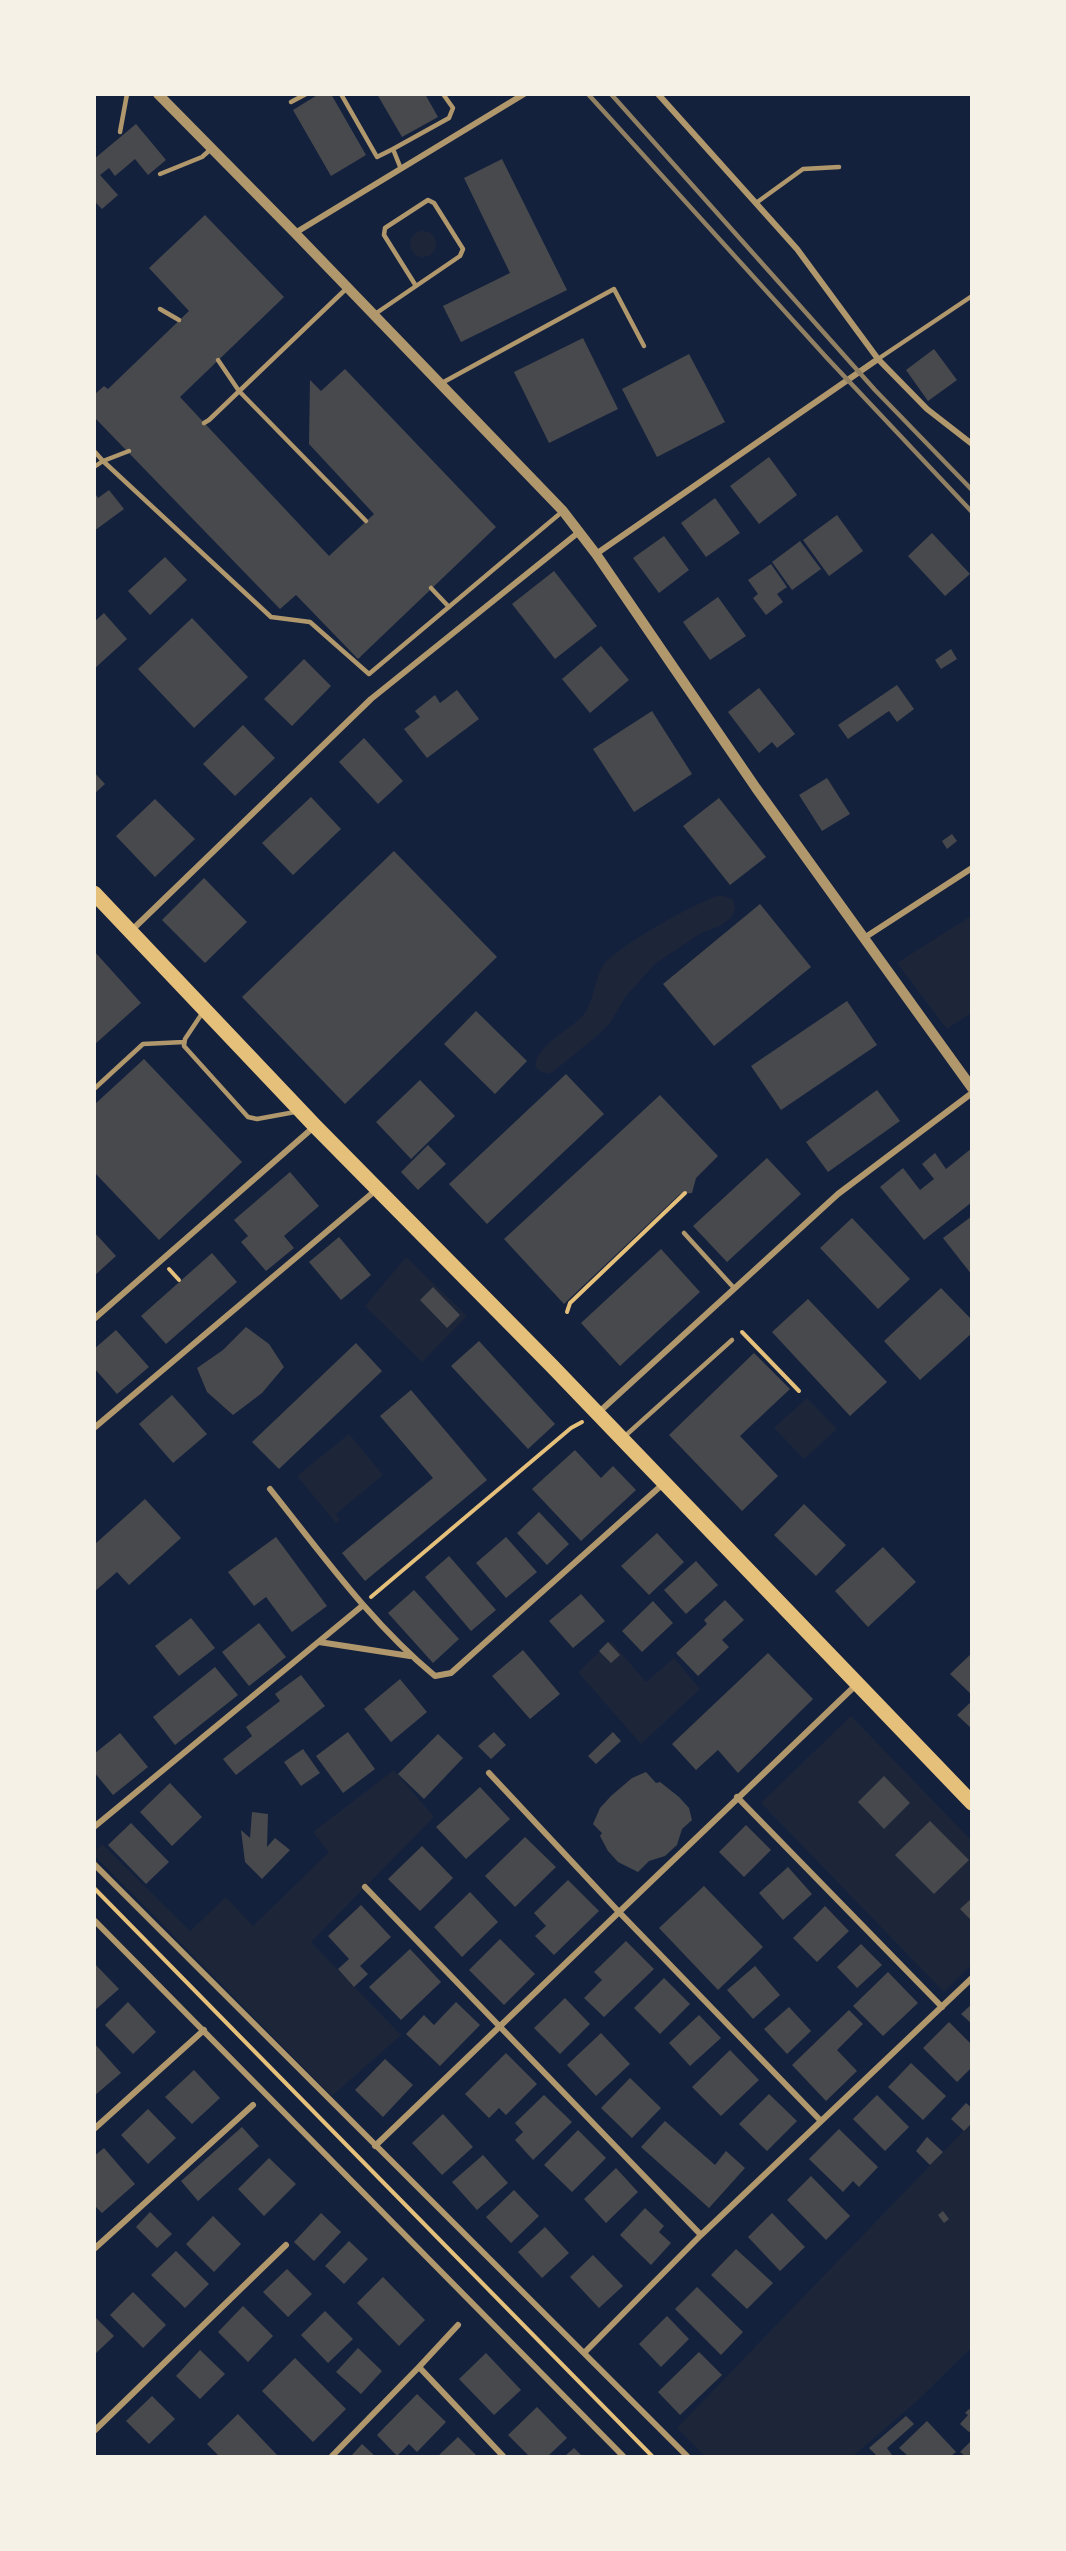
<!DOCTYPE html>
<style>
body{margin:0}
#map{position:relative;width:1066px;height:2551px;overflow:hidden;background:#14213d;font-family:Overpass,sans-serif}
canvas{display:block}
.frame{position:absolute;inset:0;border:96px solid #f6f1e7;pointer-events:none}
</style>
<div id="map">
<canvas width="1066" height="2551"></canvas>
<div class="frame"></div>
</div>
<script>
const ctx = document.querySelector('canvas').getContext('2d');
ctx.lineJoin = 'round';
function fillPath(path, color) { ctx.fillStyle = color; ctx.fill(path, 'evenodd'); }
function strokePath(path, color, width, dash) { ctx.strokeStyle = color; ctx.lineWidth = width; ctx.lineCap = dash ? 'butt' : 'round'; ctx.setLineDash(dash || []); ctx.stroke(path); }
const green = new Path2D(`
 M410 244a13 13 0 1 1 26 0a13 13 0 1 1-26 0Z
 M720 895 733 899 735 909 731 918 720 926 701 933 655 964 626 996 610 1023 597 1036 550 1074 540 1071 535 1066C538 1043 570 1031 584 1014 595 1000 594 976 605 963 622 944 696 902 720 895Z
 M971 916V1013L947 1029 897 963Z
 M406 1257 467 1316 422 1362 365 1306ZM433 1287 460 1314 447 1328 420 1300Z
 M807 1398 837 1429 804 1459 774 1428Z
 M349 1434 383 1475 336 1514 340 1520 336 1523 297 1476Z
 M611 1641 646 1682 674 1658 700 1689 641 1744 578 1672Z
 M851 1716 971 1840V1965L944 1992 761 1803Z
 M394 1770 434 1817 311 1942 401 2035 332 2096 95 1856V1851L102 1844 190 1931 226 1897 253 1926 329 1852 313 1832Z
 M971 2123V2348L917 2401 853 2456H705L677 2428Z`);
const building = new Path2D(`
 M319 94H331L366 155 331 176 293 110Z
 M377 94H425L438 117 402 137Z
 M136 124 166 160 148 175 135 159 115 176 109 168 100 175 118 195 102 209 94 201V159Z
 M502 159 567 290 461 342 443 306 510 273 464 178Z
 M205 215 284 297 180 397 329 556 374 514 309 444 310 380 321 391 345 369 496 527 358 659 296 595 280 609 94 417V395L104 386 108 389 189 311 149 268Z
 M583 338 618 409 549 443 514 372Z
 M934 349 957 380 928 401 906 370Z
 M689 354 725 422 657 457 622 389Z
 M769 457 797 495 759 524 730 486Z
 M109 490 124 509 94 531V492L98 498Z
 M715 498 740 533 706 557 681 523Z
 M837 515 863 551 829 576 803 540Z
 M932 533 970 574 945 596 908 556Z
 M664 536 689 570 659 593 633 558Z
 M800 541 821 569 792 590 772 562Z
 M165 557 187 580 150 615 128 591Z
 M771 564 787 587 777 594 783 602 766 615 753 598 758 594 748 580Z
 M554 571 597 626 555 659 512 604Z
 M718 597 746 636 710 660 683 622Z
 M104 613 127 639 94 669V622Z
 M192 618 248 677 194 728 138 669Z
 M601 646 629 680 590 713 562 679Z
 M951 649 957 659 941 669 935 660Z
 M304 659 331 686 292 726 264 699Z
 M897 685 914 709 897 722 889 711 848 739 838 725Z
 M759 688 795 734 777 748 772 742 759 753 728 712Z
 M457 690 479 719 427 758 404 729 420 717 415 711 435 695 440 703Z
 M652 711 692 774 634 812 593 749Z
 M243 725 275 758 235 796 203 764Z
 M364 738 403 781 378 804 339 762Z
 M94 772 105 784 94 794Z
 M827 778 850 814 822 831 799 795Z
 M311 797 341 829 293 875 262 843Z
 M719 798 766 857 730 885 683 826Z
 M155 799 195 839 155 877 116 836Z
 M952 834 957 841 947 849 942 841Z
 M394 851 497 957 345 1104 242 997Z
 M204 878 247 922 205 963 162 920Z
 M760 904 811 967 714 1046 663 984Z
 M94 951 141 1003 94 1045Z
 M847 1001 877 1045 781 1110 751 1066Z
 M476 1011 527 1061 495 1094 444 1044Z
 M144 1059 242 1162 159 1240 94 1172V1105Z
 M566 1074 604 1114 487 1224 449 1184Z
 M420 1080 455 1116 411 1159 376 1122Z
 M877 1090 900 1121 828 1172 806 1142Z
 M660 1095 718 1156 696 1178 692 1193 680 1194 564 1304 504 1239Z
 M428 1145 446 1164 418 1190 401 1172Z
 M972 1148V1202L924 1240 880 1187 903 1168 920 1190 934 1179 922 1164 935 1153 946 1169Z
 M767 1158 801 1194 727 1262 693 1226Z
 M290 1172 319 1206 284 1236 294 1248 266 1271 241 1242 248 1236 234 1220Z
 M972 1216V1275L943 1238Z
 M852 1218 910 1279 878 1309 820 1248Z
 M94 1232 116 1256 94 1276Z
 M339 1237 371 1275 341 1300 309 1262Z
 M661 1249 700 1292 620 1366 581 1323Z
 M212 1253 237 1282 166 1344 141 1316Z
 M433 1287 460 1315 447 1328 420 1300Z
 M941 1288 972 1320V1333L920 1380 884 1341Z
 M808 1299 887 1382 850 1416 772 1332Z
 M246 1327 269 1344 284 1367 262 1393 233 1415 207 1392 197 1368 223 1350Z
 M116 1330 149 1367 117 1394 94 1368V1349Z
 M479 1341 555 1424 528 1449 451 1366Z
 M356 1343 382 1371 279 1469 252 1442Z
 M754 1353 790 1389 740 1436 778 1476 742 1511 669 1435Z
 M411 1390 487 1480 365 1581 342 1553 433 1478 380 1416Z
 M172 1395 207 1434 173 1463 139 1424Z
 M575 1450 601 1478 613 1466 636 1490 581 1541 532 1489Z
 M145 1499 181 1538 129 1585 117 1572 94 1592V1545Z
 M804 1504 846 1545 816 1576 774 1535Z
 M539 1512 569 1544 547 1565 517 1533Z
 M657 1533 684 1562 649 1595 621 1566Z
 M276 1537 327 1606 292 1632 266 1597 254 1606 228 1572Z
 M506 1537 537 1572 506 1598 476 1563Z
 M883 1547 916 1582 868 1627 835 1591Z
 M449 1556 496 1610 471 1631 425 1577Z
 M696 1561 718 1585 686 1614 664 1590Z
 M414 1590 459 1639 433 1663 388 1613Z
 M581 1594 605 1621 573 1648 549 1621Z
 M725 1600 744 1620 722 1640 729 1647 698 1676 676 1653 707 1624 704 1620Z
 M653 1601 673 1623 642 1652 622 1631Z
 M191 1618 215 1648 179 1676 155 1646Z
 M259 1623 286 1657 249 1686 222 1652Z
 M608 1642 620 1655 611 1663 599 1651Z
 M523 1650 560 1694 530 1719 492 1676Z
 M768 1653 813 1699 738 1773 718 1750 696 1770 672 1744Z
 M972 1653V1695L950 1674Z
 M215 1667 238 1695 175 1745 153 1717Z
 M301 1675 325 1706 236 1775 223 1759 252 1736 246 1727 280 1701 275 1694Z
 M400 1679 427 1712 391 1742 364 1709Z
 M972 1701V1729L957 1715Z
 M348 1732 375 1769 343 1793 316 1756Z
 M494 1732 506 1745 491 1759 478 1746Z
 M613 1732 621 1741 596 1764 588 1756Z
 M120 1733 148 1767 113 1795 94 1772V1754Z
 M438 1734 463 1758 424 1799 398 1774Z
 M303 1749 320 1773 301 1786 284 1762Z
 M646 1772 656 1783 660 1782 679 1797 689 1808 692 1820 682 1829 677 1845 665 1856 649 1861 638 1872 618 1862 608 1851 600 1836 602 1833 593 1824 600 1808 611 1796 632 1778Z
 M884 1776 910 1803 884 1829 858 1802Z
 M170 1783 202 1817 172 1846 140 1812Z
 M480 1787 510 1819 466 1859 436 1827Z
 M252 1812 268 1814 267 1847 275 1838 290 1850 262 1879 245 1862 241 1830 250 1838Z
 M930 1821 969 1860 934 1894 895 1855Z
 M131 1823 169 1862 146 1884 108 1845Z
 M746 1825 771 1850 744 1877 719 1852Z
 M525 1837 556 1867 515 1907 485 1876Z
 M422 1846 453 1878 420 1911 388 1879Z
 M788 1867 812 1894 783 1920 759 1893Z
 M568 1880 599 1911 554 1955 535 1936 546 1926 534 1913Z
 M704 1886 763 1947 718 1990 659 1928Z
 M470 1892 498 1922 462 1957 434 1927Z
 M972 1898V1921L960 1909Z
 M361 1905 391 1937 360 1966 368 1974 354 1987 338 1969 349 1959 328 1936Z
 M825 1906 849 1931 817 1962 793 1938Z
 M500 1939 535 1974 504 2005 469 1970Z
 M626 1941 654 1969 604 2017 584 1998 602 1980 594 1972Z
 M861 1944 882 1965 857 1988 837 1967Z
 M410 1949 441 1982 401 2020 369 1987Z
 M94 1963 119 1989 94 2011Z
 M755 1966 780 1995 753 2019 727 1990Z
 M888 1972 918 2003 883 2036 853 2006Z
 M664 1978 690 2004 660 2034 634 2008Z
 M565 1998 590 2024 560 2054 534 2028Z
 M128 2002 156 2032 133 2054 105 2025Z
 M456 2002 480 2025 440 2066 406 2034 424 2015 434 2025Z
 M972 2004V2024L961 2014Z
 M789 2007 811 2031 787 2054 764 2029Z
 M849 2010 863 2024 837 2050 857 2071 826 2101 792 2065Z
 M699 2015 721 2038 690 2066 669 2043Z
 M949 2022 972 2045V2067L957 2082 923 2048Z
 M601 2033 630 2064 596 2096 567 2065Z
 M94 2043 121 2073 94 2096Z
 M730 2050 759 2080 721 2116 692 2087Z
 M506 2053 537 2084 506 2115 499 2108 489 2118 465 2094Z
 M385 2059 413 2085 383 2117 355 2090Z
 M911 2063 946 2096 923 2120 888 2087Z
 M194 2070 220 2098 192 2124 165 2097Z
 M630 2078 661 2108 632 2138 601 2108Z
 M769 2094 797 2121 767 2151 739 2124Z
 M544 2095 572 2122 533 2160 515 2140 523 2132 515 2123Z
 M877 2095 909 2127 885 2151 853 2119Z
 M966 2103 972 2108V2123L964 2131 951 2119Z
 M148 2109 176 2138 148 2164 121 2135Z
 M443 2114 473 2147 442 2175 412 2143Z
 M665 2121 715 2165 726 2151 745 2168 709 2208 641 2147Z
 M242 2127 259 2146 198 2201 181 2181Z
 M839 2129 878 2167 859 2187 853 2181 843 2192 809 2159Z
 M578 2130 606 2158 572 2192 544 2165Z
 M927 2137 943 2152 930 2165 916 2151Z
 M104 2148 135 2184 102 2213 94 2205V2156Z
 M483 2155 508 2183 477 2210 452 2182Z
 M269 2158 296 2184 264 2216 238 2189Z
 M616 2168 638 2192 606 2223 584 2199Z
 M811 2176 850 2216 826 2240 787 2200Z
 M514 2190 539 2216 511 2243 486 2217Z
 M645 2208 664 2226 659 2232 671 2243 651 2265 620 2235Z
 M943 2211 949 2219 944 2223 938 2215Z
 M150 2212 172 2234 157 2248 136 2227Z
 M321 2213 341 2232 314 2261 294 2242Z
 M772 2213 805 2247 780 2271 748 2237Z
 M213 2216 241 2244 214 2272 186 2244Z
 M545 2227 569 2253 542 2278 518 2252Z
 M349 2241 368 2259 344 2284 325 2266Z
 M736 2249 773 2283 747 2309 711 2275Z
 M176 2251 209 2284 185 2308 151 2275Z
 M593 2255 623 2286 599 2308 570 2277Z
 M287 2269 312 2294 288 2317 263 2292Z
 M383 2277 425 2320 399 2346 357 2303Z
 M697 2287 743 2332 721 2355 675 2309Z
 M133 2292 166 2325 143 2348 110 2315Z
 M243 2306 273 2336 248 2362 218 2332Z
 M325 2311 353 2339 328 2363 301 2335Z
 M94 2316 114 2336 94 2355Z
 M667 2316 689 2339 661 2367 639 2344Z
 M358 2348 382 2371 361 2394 336 2372Z
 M200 2350 225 2374 200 2399 176 2376Z
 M699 2352 722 2375 680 2415 658 2392Z
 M486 2353 521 2390 494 2415 459 2379Z
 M295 2358 346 2409 313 2442 262 2391Z
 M417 2394 446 2422 417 2452 409 2444 397 2456 377 2435Z
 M152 2396 175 2419 149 2444 126 2421Z
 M537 2407 567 2438 548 2456H529L508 2435Z
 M969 2409 972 2411V2430L969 2432 960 2424 968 2415 965 2413Z
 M238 2414 278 2456H219L207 2444Z
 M906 2416 914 2424 887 2448 892 2455 890 2456H877L869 2448Z
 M927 2421 956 2452 951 2456H908L899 2448Z
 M458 2437 477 2456H438Z
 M972 2440V2456H965L960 2452Z
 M362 2444 375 2456H351Z
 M574 2448 582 2456H565Z`);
const path = new Path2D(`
 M169 1269 179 1280
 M567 1312 570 1303 685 1193
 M742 1332 799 1391
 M371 1597 571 1428 582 1422
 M94 1888 652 2456`);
const service = new Path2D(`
 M341 94 377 157 393 149 401 169
 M291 102 306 94
 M120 132 127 94
 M393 149 449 118 453 108 443 94
 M160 174 202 157 211 149
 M756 203 803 169 839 167
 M160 309 179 320
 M375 314 460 256 463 249 434 203 428 200 385 228 384 235 416 286
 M878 359 972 296
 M218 360 239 391 366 521
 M440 384 614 289 644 346
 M204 423 209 420 347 288
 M94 451 103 461 129 451
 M94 467 103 461 271 617 310 622 369 674 563 511
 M431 588 449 607
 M203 1012 185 1039 184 1046 248 1117 257 1119 295 1112
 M94 1089 143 1044 184 1042
 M684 1233 734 1288
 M625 1436 732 1340`);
const minor = new Path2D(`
 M658 94 797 249 878 359 927 409 972 444
 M295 233 524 94
 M596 554 878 359
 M132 930 371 699 579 532
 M864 938 972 868
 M94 1319 315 1126
 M598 1413 838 1194 972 1093
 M94 1428 376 1190
 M270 1489C322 1554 370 1622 435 1676L451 1673 663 1484
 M319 1642 410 1656
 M489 1773 618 1911 821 2121
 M737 1797 942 2007
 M94 1827 362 1606
 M94 1864 687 2456
 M365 1887 701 2235
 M94 1920 623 2456
 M94 2129 204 2030
 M375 2146 857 1684
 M94 2249 253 2105
 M584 2353 701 2235 972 1978
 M419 2367 458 2325
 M94 2431 286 2245
 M332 2456 419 2367 503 2456`);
const tertiary = new Path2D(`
 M158 94 295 233 563 511 596 554 756 788 972 1088`);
const primary = new Path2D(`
 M94 893 315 1126 552 1366 972 1803`);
const rail = new Path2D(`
 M588 94 827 358 972 512
 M611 94 875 390 972 490`);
fillPath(green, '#1d2539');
fillPath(building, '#48494c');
strokePath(path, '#e5c07b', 4);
strokePath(service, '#b1986c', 4.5);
strokePath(minor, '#b1986c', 6);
strokePath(tertiary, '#b1986c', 10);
strokePath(primary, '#e5c07b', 15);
strokePath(rail, '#918062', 4.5);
</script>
